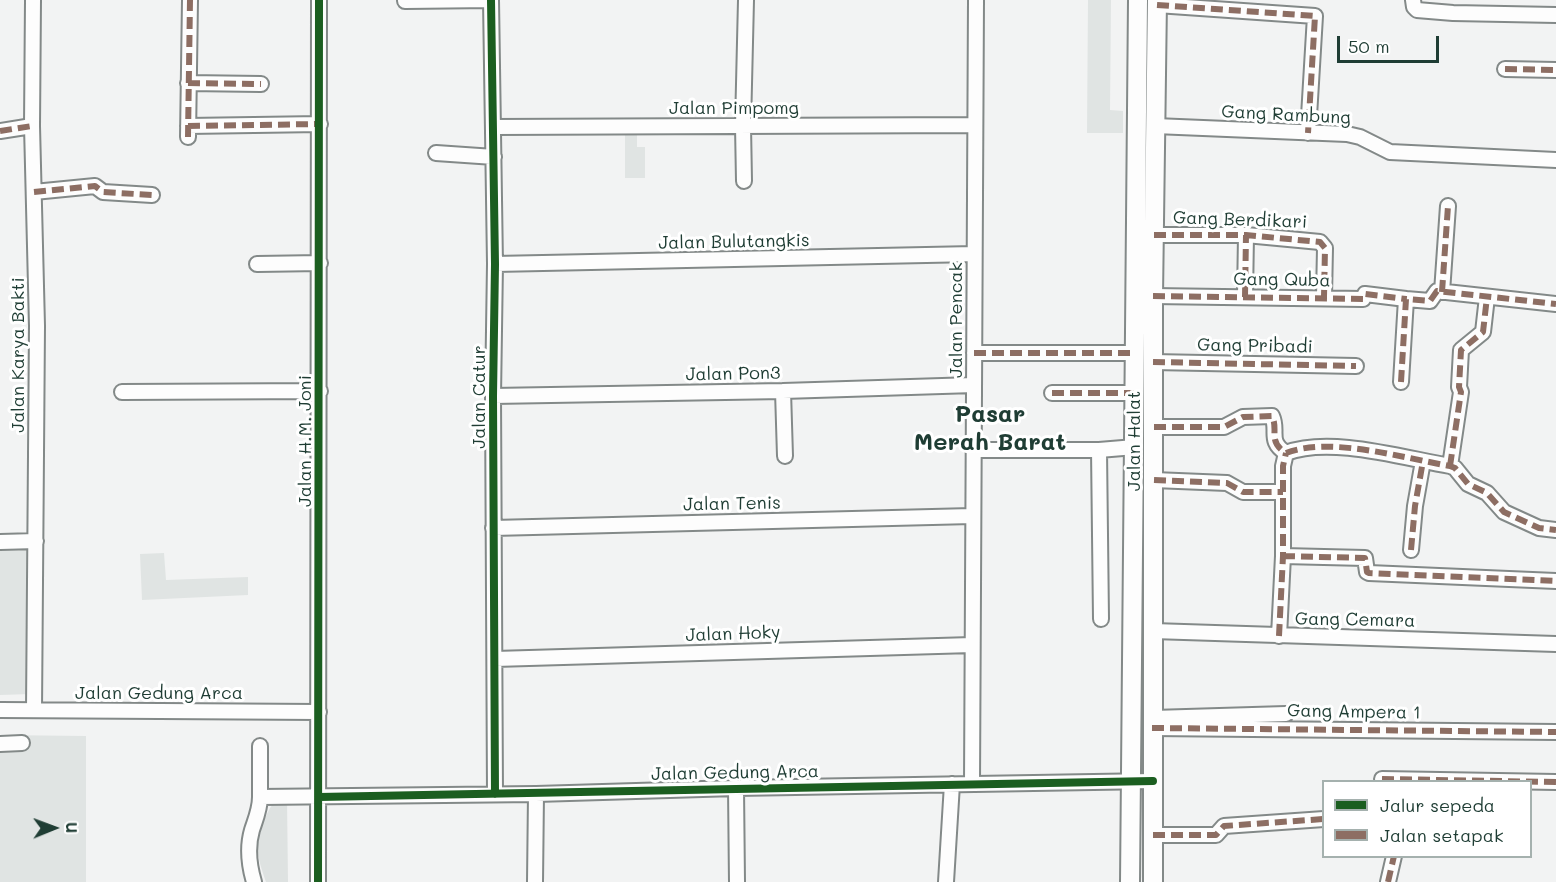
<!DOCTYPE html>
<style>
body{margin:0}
#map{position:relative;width:1556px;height:882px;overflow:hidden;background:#f2f3f3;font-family:Mali,sans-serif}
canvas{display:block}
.legend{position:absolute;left:1322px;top:780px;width:210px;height:78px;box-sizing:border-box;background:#fff;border:2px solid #a5b1ae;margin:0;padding:8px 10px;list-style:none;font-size:18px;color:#1f3d34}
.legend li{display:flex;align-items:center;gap:12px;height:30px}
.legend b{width:30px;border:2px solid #a5b1ae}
.north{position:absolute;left:24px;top:798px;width:60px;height:60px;-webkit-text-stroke:4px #fff;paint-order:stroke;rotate:89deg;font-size:16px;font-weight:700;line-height:24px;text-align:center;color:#1f3d34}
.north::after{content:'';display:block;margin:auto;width:21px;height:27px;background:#1f3d34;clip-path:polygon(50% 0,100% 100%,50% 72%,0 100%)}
.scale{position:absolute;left:1337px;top:36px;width:102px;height:27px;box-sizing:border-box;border:3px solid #1f3d34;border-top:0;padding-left:8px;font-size:18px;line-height:21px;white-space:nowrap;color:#1f3d34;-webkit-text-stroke:4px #fff;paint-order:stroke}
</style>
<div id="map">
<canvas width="1556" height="882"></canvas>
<ul class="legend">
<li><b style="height:8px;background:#1b5e20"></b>Jalur sepeda</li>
<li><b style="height:8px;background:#8d6e63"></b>Jalan setapak</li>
</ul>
<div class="north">U</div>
<div class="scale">50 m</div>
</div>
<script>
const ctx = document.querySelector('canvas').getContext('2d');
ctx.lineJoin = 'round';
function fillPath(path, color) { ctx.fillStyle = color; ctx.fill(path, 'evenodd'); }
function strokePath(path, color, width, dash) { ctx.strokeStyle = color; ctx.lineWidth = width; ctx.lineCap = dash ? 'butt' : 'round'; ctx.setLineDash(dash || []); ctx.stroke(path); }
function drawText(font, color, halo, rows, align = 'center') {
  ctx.font = font + ' Mali,sans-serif'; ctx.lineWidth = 6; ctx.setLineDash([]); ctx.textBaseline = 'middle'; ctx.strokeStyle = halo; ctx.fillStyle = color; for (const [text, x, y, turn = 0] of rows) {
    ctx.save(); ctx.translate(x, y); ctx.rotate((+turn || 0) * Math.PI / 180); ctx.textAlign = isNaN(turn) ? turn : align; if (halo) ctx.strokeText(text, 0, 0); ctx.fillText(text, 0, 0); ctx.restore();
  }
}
const built = new Path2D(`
 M1088 0H1111L1110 110 1123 111V133H1087Z
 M625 132H637V147H645V178H625Z
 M0 546H30L31 694 0 695Z
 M164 553 166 580 248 577V595L142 600 140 554Z
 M0 735 86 736V882H0Z`);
const green = new Path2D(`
 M287 798 288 882H266C256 854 254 843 266 816 271 805 274 800 287 798Z`);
const minor = new Path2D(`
 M33 0 32 126 37 326 34 710
 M491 0 495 264 493 396 495 794
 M1413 0 1414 7 1417 10 1453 13 1556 15
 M405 1 491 0
 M1157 5 1315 16 1308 133
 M1505 69 1556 70
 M188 83 261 84
 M188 126 320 124
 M1155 126 1347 134 1360 137 1390 152 1556 160
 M494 127 975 125
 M0 131 32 126
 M188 137 190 0
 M436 153 494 157
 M744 181 743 126 746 0
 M34 192 95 186 103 192 152 195
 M1154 235H1246L1320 242 1325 248 1324 297
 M257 264 320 263
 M495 264 974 254
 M1442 292 1448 206
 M1153 296 1363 299 1365 294 1406 299
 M1245 297 1246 235
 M974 353H1135
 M1153 362 1356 366
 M1401 382 1406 299 1430 301 1437 291 1556 304
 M783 391 785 456
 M122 392 320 391
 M1052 393H1134
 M493 396 783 391 974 385
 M1154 427H1224L1243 417 1272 416C1279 431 1267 441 1286 453
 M973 450H1099L1135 447
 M1099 450 1101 619
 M1286 453C1330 436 1403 458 1450 466L1455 468 1468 484 1487 493 1504 512 1539 528 1556 530
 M1450 466 1461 392 1459 387 1461 350 1483 332 1487 297
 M1154 480 1227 483 1243 492H1283
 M493 528 972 516
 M0 542 36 541
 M1411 550 1415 506 1423 461
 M1283 556 1365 558 1367 572 1369 573 1556 581
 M1153 631 1556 644
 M1279 636 1283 556V466L1286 453
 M495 659 972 645
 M0 710 319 712
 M1153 718 1286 714
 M1152 728 1556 732
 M0 744 22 743
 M260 746V797
 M1382 779 1556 782
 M972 784 976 0
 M736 788 737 882
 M1153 835H1216L1224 826 1324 819
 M254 882C249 865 247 847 252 830 256 818 260 809 260 797L536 794 736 788 1153 781
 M318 882 319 0
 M535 882 536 794
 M946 882 952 784
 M1388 882 1394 856`);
const major = new Path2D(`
 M1130 882 1138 0
 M1153 882V296L1157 0`);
const quiet = new Path2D(`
 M1157 5 1315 16 1308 133
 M1505 69 1556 70
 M188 83 261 84
 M188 126 320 124
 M0 131 32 126
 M188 137 190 0
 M34 192 95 186 103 192 152 195
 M1154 235H1246L1320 242 1325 248 1324 297
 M1442 292 1448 206
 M1153 296 1363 299 1365 294 1406 299
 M1245 297 1246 235
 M974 353H1135
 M1153 362 1356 366
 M1401 382 1406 299 1430 301 1437 291 1556 304
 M1052 393H1134
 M1154 427H1224L1243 417 1272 416C1279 431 1267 441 1286 453
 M1286 453C1330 436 1403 458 1450 466L1455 468 1468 484 1487 493 1504 512 1539 528 1556 530
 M1450 466 1461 392 1459 387 1461 350 1483 332 1487 297
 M1154 480 1227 483 1243 492H1283
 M1411 550 1415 506 1423 461
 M1283 556 1365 558 1367 572 1369 573 1556 581
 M1279 636 1283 556V466L1286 453
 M1152 728 1556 732
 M1382 779 1556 782
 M1153 835H1216L1224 826 1324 819
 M1388 882 1394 856`);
const cycleway = new Path2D(`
 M491 0 495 264 493 396 495 794
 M319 797 1153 781
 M318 882 319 0`);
const streetNames = [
 ["Jalan Pimpomg",734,108],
 ["Gang Rambung",1286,115,3],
 ["Gang Berdikari",1240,220,2],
 ["Jalan Bulutangkis",734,242,-1],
 ["Gang Quba",1282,280,1],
 ["Jalan Pencak",956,320,-90],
 ["Gang Pribadi",1255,346,1],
 ["Jalan Karya Bakti",18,355,-90],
 ["Jalan Pon3",733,374,-1],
 ["Jalan Catur",479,397,-90],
 ["Jalan H.M. Joni",305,441,-90],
 ["Jalan Halat",1134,441,-90],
 ["Jalan Tenis",732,504,-1],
 ["Gang Cemara",1355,620,1],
 ["Jalan Hoky",733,634,-2],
 ["Jalan Gedung Arca",159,693],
 ["Gang Ampera 1",1354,712,1],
 ["Jalan Gedung Arca",735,773,-1]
];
const districtNames = [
 ["Pasar",990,415],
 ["Merah Barat",990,443]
];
fillPath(built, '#e0e4e3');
fillPath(green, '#dee2e1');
strokePath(minor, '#838988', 18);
strokePath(major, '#838988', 22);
strokePath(minor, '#fdfdfd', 14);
strokePath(major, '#fdfdfd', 18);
strokePath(quiet, '#8d6e63', 6, [12, 6]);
strokePath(cycleway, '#1b5e20', 8);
drawText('18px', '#1f3d34', '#fff', streetNames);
drawText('bold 24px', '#1f3d34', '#fff', districtNames);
</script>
